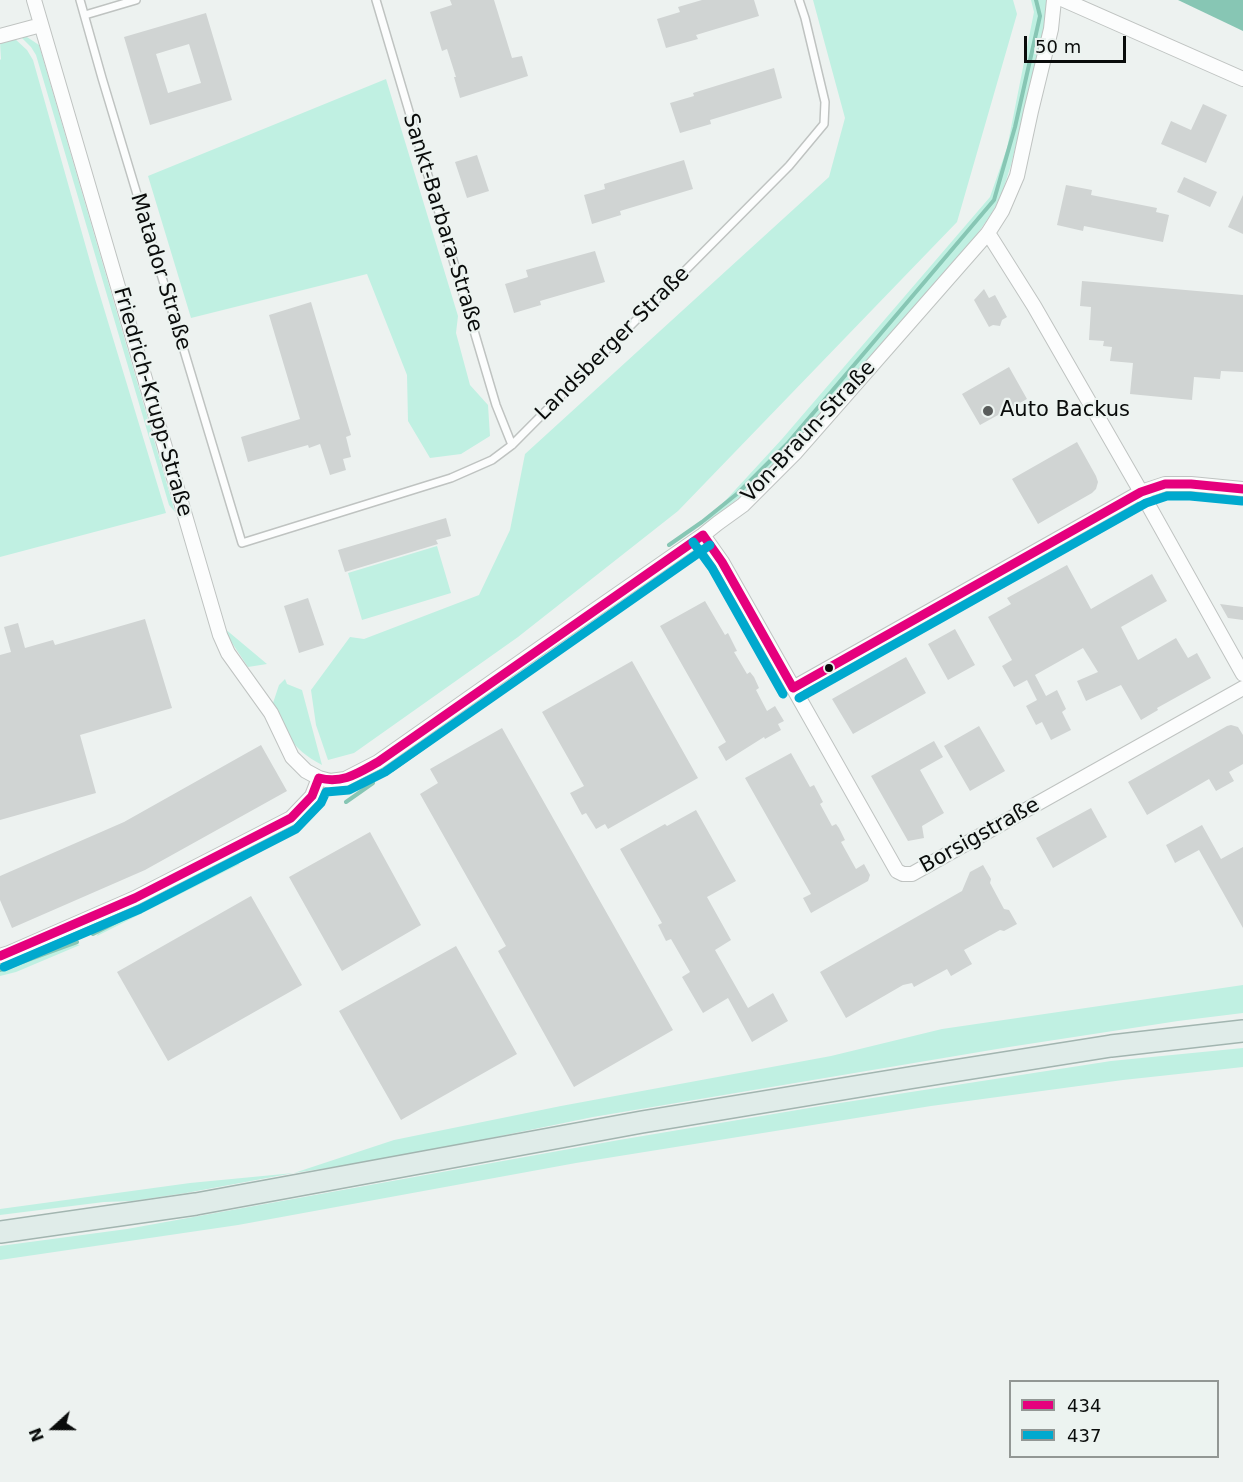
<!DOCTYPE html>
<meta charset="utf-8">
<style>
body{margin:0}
#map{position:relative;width:1243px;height:1482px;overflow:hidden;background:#edf2f0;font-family:"DejaVu Sans",sans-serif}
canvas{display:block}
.legend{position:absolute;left:1009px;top:1380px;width:210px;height:78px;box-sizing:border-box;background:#ecf3f0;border:2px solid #929794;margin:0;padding:8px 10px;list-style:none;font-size:18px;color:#0a0c0b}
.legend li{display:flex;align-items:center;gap:12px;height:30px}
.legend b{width:30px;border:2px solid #929794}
.north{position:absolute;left:24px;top:1398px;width:60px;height:60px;-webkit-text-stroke:4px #ecf3f0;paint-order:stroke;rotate:249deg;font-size:16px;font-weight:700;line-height:24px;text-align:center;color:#0a0c0b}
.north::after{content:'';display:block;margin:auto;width:21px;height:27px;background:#0a0c0b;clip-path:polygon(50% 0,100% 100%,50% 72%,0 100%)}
.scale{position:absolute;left:1024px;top:36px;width:102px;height:27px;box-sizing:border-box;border:3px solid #0a0c0b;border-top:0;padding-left:8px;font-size:18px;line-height:21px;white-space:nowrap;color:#0a0c0b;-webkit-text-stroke:4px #ecf3f0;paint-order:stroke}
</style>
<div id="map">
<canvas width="1243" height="1482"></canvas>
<ul class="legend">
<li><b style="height:8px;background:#e5007d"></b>434</li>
<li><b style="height:8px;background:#00a9ce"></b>437</li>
</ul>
<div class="north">N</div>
<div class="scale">50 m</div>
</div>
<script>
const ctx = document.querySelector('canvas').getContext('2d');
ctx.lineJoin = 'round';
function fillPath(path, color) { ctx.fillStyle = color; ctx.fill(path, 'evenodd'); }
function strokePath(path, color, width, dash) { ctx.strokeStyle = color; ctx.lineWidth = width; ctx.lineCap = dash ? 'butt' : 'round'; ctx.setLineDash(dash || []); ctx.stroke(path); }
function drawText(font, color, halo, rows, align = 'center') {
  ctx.font = font + ' "DejaVu Sans",sans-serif'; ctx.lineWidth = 4.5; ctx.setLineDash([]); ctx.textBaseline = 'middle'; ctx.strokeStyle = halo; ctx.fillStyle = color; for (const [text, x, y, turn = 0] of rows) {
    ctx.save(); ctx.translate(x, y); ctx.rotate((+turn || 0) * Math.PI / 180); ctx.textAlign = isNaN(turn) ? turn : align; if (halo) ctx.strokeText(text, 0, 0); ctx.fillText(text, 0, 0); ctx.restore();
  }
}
const green = new Path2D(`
 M813 0H1013L1017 14 957 222 678 511 518 637 354 753 328 760 316 725 311 690 350 637 364 639 479 595 510 530 525 454 829 177 845 118Z
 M1031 0H1047L1046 21 1011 165 1002 193 992 213 975 237 953 263 783 456 736 500 702 526 782 439 990 197 1007 148 1034 12Z
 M21 37H27L39 45 175 512 169 505 36 55 31 47Z
 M14 38 27 50 33 60 95 279 166 513 0 557V60L1 59 0 42Z
 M386 79 458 316 456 333 470 385 488 405 490 436 461 454 430 458 408 421 407 375 367 274 191 318 148 176Z
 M437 546 451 593 362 620 348 573Z
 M224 628 267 664 248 667 232 643Z
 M285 679 287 684 302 690 322 765C290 748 287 734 273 703L279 685Z
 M230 858 235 860 240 864 97 936 100 926 156 898Z
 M56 941 80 945 16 972 0 976V963L31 954Z
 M1243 985V1013L1178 1021 1009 1047 593 1117 393 1158 294 1173 186 1193 132 1201 104 1202 0 1215V1209L190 1183 294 1173 394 1140 561 1106 831 1056 942 1029Z
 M1243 1048V1067L1123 1080 931 1106 576 1163 238 1225 0 1260V1246L127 1229 619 1140 827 1105 1111 1061Z`);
const water = new Path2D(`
 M1178 0H1243V31Z`);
const stream = new Path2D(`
 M669 545 702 522 738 493 787 444 994 200 1015 127 1040 16 1036 0
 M560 651 663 579 675 569
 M504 690 549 659
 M392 770 486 703
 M346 802 373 783
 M93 934 231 863
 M0 970 77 942`);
const building = new Path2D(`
 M450 0H494L512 58 522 56 528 76 460 98 454 77H456L447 49 442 51 430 12 452 5Z
 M702 0H754L759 16 696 35 698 39 666 48 657 19 680 12 678 7Z
 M206 13 232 100 150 125 124 37ZM189 44 201 83 168 93 156 54Z
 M774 68 782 98 710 120 711 124 680 133 670 103 694 96 693 93Z
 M1203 104 1227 115 1206 163 1161 144 1171 121 1191 130Z
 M477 155 489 191 467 198 455 162Z
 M684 160 693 189 620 211 621 215 592 224 584 195 605 189 604 184Z
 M1184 177 1217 192 1210 207 1177 192Z
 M1066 185 1092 190 1091 195 1157 208 1156 212 1169 215 1163 242 1084 226 1083 231 1057 225Z
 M1243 195V234L1228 227Z
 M595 251 605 282 540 301 541 305 514 313 505 284 528 277 526 270Z
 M1082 281 1243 295V372L1221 371 1220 379 1194 377 1192 400 1130 394 1133 363 1110 361 1112 347 1103 346 1104 341 1089 340 1091 307 1080 306Z
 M984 289 989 298 995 295 1007 317 1002 320 1000 326 993 325 989 327 974 300Z
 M311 302 351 435 346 437 351 457 343 459 346 470 330 475 320 444 309 448 308 445 248 462 241 437 300 419 269 315Z
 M1009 367 1027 399 980 425 962 394Z
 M1077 442 1096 476 1098 482 1096 489 1092 493 1038 524 1012 479Z
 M446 518 451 536 436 540 438 544 345 572 338 550Z
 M1067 565 1091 609 1152 574 1167 601 1121 627 1138 660 1176 638 1188 658 1197 653 1211 678 1157 708 1158 710 1141 720 1121 685 1086 701 1077 681 1098 672 1083 648 1035 675 1046 696 1057 690 1066 709 1062 712 1071 730 1051 740 1042 722 1036 725 1026 706 1037 700 1027 680 1014 687 1002 666 1012 660 988 617 1011 604 1007 598Z
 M308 598 324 645 299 653 284 606Z
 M705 601 725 635 728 633 737 651 734 652 747 674 750 672 754 677 759 688 756 690 767 711 775 706 784 721 778 724 781 730 765 739 764 737 726 761 718 747 726 742 660 626Z
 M1220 604 1243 607V620L1228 618Z
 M145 619 172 708 80 735 96 793 0 820V655L11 652 4 627 18 623 25 648 53 640 55 645Z
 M955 629 975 665 948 680 928 644Z
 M906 657 926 693 853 734 832 699Z
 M632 661 698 778 608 829 605 824 596 829 586 813 582 815 570 793 584 786 542 712Z
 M1231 725 1238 727 1243 735V764L1229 772 1234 781 1216 791 1209 779 1147 815 1128 782 1227 726Z
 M979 726 1005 771 970 791 944 746Z
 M502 728 673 1030 574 1087 498 951 506 946 420 794 438 783 430 769Z
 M934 741 943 757 920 770 944 813 922 826 924 838 908 841 871 776Z
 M261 745 287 791 145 870 12 928 0 900V876L124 822Z
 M791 753 810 787 814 785 823 802 820 804 832 826 836 824 839 828 845 840 841 842 856 869 864 864 870 875 868 881 811 913 803 898 811 894 745 778Z
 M1091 808 1107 837 1053 868 1036 838Z
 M696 810 736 881 707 897 731 940 715 950 748 1008 773 993 788 1021 752 1042 728 998 703 1013 682 977 690 972 671 939 666 941 658 925 662 923 620 849 665 824 667 826Z
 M1202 825 1221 859 1243 847V928L1199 850 1175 863 1166 845Z
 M370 832 421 925 342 971 289 877Z
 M983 865 991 879 990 883 1004 909 1009 910 1017 924 1004 931 1000 930 964 950 972 964 951 976 947 969 914 987 912 983 903 985 846 1018 820 972 962 891 970 872Z
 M251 896 302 985 168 1061 117 972Z
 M456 946 517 1054 401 1120 339 1011Z`);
const service = new Path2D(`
 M80 0 102 78 242 543 451 478 492 460 512 445 789 166 824 124 825 102 805 18 799 0
 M376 0 496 405 512 445
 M85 15 136 0`);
const minor = new Path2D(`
 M34 0 220 635 228 653 271 713 292 757 306 771 319 778
 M1064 0 1243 79
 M0 36 41 25
 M988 233 1034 306 1141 492 1243 674
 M703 535 722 562 897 871 903 874H912L1243 688
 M793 688 1141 492 1165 484H1191L1243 489
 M0 956 9 953 135 898 291 818 312 796 319 778 330 781 345 779 378 762 543 646 703 535 718 523 743 505 796 452 988 233 1002 211 1017 176 1031 111 1051 29 1054 0`);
const trunk = new Path2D(`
 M0 1232 196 1204 642 1122 909 1078 1111 1046 1243 1031`);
const bus1 = new Path2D(`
 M703 535 722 562 793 688
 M793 688 1141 492 1165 484H1191L1243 489
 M0 956 135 898 291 818 312 796 319 778C343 784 358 773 378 762L703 535`);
const bus2 = new Path2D(`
 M693 542 712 568 783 694
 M799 698 1146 503 1167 496H1190L1242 501
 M4 967 140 909 296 829 321 803 326 792 349 790 385 772 710 545`);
const markers = [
 [988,411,6,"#595c5b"],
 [829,668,5,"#0a0c0b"]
];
const streetNames = [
 ["Sankt-Barbara-Straße",442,223,73],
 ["Matador Straße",160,272,73],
 ["Landsberger Straße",613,344,-45],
 ["Friedrich-Krupp-Straße",152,402,74],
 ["Von-Braun-Straße",809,432,-47],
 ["Borsigstraße",980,836,-29]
];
const poiNames = [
 ["Auto Backus",1000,411]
];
fillPath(green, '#c0f0e2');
fillPath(water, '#87c6b4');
strokePath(stream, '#87c6b4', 4);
fillPath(building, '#d0d4d3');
strokePath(service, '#bfc3c1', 10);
strokePath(minor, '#bfc3c1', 16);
strokePath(trunk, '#a2b5b0', 24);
strokePath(service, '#fcfdfd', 7);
strokePath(minor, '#fcfdfd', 14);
strokePath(trunk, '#e0ece9', 21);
strokePath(bus1, '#e5007d', 9);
strokePath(bus2, '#00a9ce', 9);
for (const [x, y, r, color] of markers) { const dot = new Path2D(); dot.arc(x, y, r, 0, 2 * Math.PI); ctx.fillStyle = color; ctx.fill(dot); strokePath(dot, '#ecf3f0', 2); }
drawText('21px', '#0a0c0b', '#ecf3f0', streetNames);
drawText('21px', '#0a0c0b', '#ecf3f0', poiNames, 'left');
</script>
